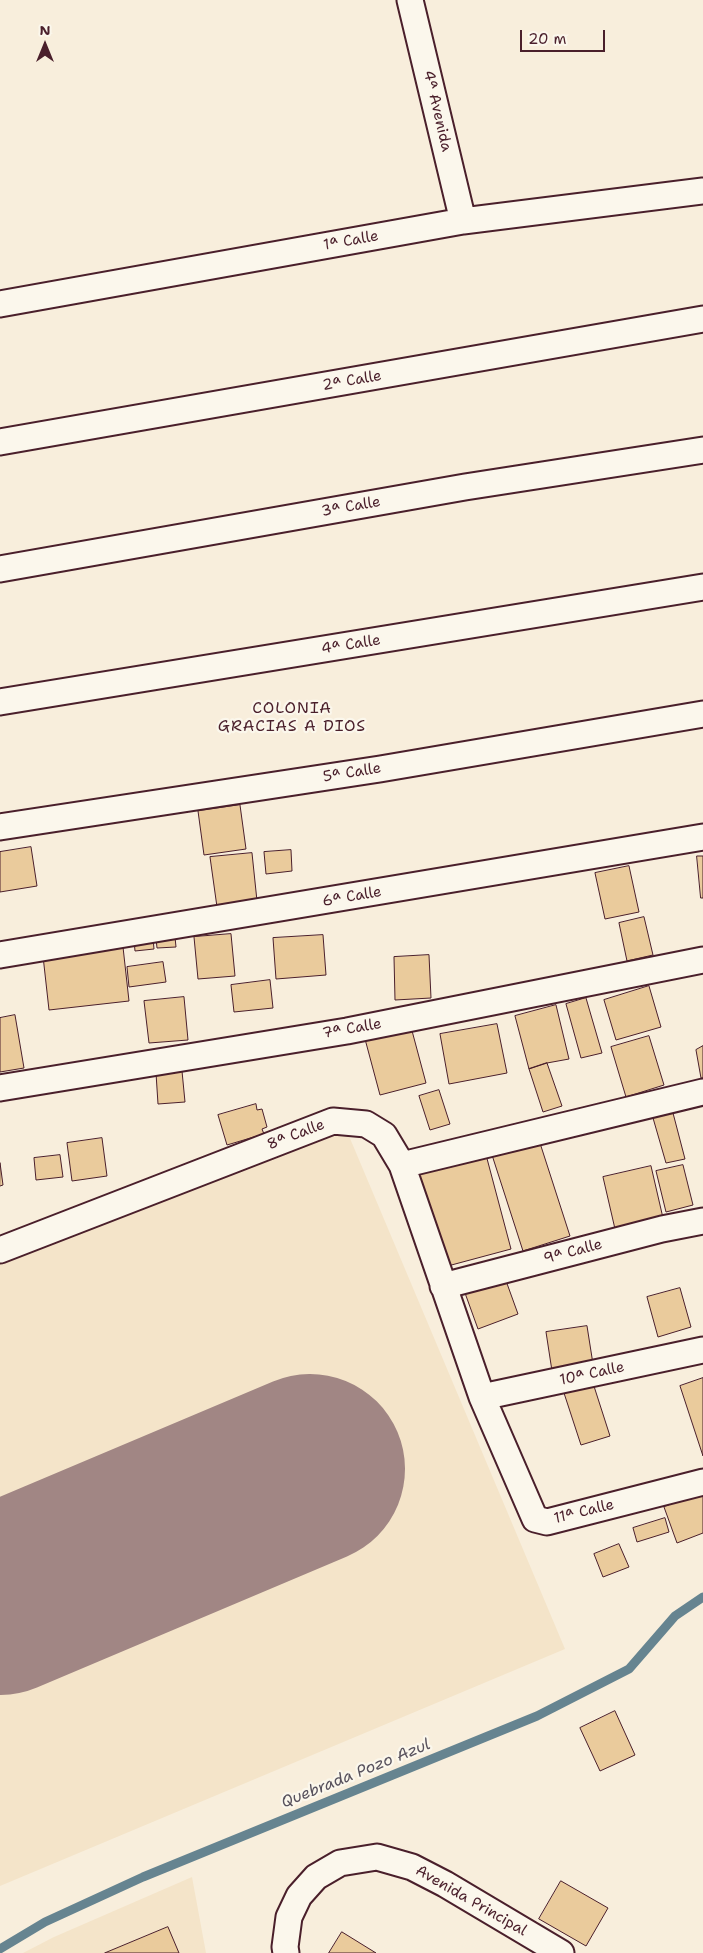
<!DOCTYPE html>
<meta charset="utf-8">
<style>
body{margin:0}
#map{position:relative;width:703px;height:1953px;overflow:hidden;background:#f8eedc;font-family:"Shantell Sans",sans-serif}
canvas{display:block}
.north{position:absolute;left:20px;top:20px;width:50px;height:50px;-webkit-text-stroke:4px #fbf7ec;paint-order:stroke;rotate:0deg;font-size:14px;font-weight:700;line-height:20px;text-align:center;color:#4a1f2b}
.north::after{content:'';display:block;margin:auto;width:18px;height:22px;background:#4a1f2b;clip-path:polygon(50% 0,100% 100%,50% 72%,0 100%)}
.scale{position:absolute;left:520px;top:30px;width:85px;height:22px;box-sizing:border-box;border:2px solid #4a1f2b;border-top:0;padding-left:6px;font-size:15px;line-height:18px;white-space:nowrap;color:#4a1f2b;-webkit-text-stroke:4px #fbf7ec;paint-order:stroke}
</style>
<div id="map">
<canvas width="703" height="1953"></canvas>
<div class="north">N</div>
<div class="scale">20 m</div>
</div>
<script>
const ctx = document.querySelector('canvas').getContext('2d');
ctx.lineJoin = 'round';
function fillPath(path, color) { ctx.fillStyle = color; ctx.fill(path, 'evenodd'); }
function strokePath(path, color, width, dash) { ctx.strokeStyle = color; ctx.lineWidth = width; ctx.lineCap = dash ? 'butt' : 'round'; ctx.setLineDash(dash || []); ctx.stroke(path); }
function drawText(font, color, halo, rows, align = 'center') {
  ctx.font = font + ' "Shantell Sans",sans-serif'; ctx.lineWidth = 4.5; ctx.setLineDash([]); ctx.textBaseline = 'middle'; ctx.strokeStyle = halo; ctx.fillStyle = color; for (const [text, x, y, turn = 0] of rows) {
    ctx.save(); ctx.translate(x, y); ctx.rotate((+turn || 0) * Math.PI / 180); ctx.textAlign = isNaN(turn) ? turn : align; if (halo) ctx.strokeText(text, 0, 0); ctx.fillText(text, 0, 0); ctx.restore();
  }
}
const built = new Path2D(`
 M336 1125 349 1136 565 1649 0 1886V1264Z
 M192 1877 206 1953H23L54 1937Z`);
const stream = new Path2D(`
 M0 1949 45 1922 143 1877 537 1716 629 1669 675 1616 703 1597`);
const runway = new Path2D(`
 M0 1600 310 1469`);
const building = new Path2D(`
 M240 805 246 849 204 855 198 811Z
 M31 847 37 886 0 892V852Z
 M291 850 292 871 266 874 264 852Z
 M252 853 257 901 217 907 210 857Z
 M697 856H703V898H701Z
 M629 866 639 912 605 919 595 873Z
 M644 917 653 955 627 961 619 923Z
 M231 934 235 976 198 979 194 937Z
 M323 935 326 975 276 979 273 938Z
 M175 937 176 947 157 948 156 938Z
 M153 938 154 949 135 951 134 940Z
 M123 947 129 1001 49 1010 43 956Z
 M429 955 431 998 395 1000 394 957Z
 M163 962 166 982 129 987 127 967Z
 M270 980 273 1008 234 1012 231 985Z
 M649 986 661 1027 616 1040 604 1000Z
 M184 997 188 1040 149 1043 144 1001Z
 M586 998 602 1053 581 1058 566 1004Z
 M556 1005 569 1059 547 1063 529 1069 515 1016Z
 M15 1015 24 1068 0 1072V1018Z
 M497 1024 507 1073 449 1084 440 1034Z
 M411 1027 426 1083 380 1095 365 1039Z
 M649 1036 664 1085 626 1097 611 1047Z
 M703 1046V1078H701L696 1050Z
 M547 1063 562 1106 543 1112 529 1069Z
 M182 1071 185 1102 158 1104 156 1073Z
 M439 1090 450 1124 430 1130 419 1096Z
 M256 1104 257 1110 262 1109 267 1127 262 1129 264 1134 227 1145 218 1115Z
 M673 1113 685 1159 666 1163 653 1118Z
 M102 1138 107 1176 72 1181 67 1143Z
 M539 1140 570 1236 523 1251 492 1155Z
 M485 1151 511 1249 444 1267 418 1169Z
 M60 1155 63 1177 36 1180 34 1158Z
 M0 1163 3 1185 0 1186Z
 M683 1165 693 1205 666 1212 656 1171Z
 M651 1166 663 1218 615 1229 603 1177Z
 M505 1278 518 1314 478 1329 465 1293Z
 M680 1288 691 1327 658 1337 647 1297Z
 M587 1326 593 1364 552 1371 546 1332Z
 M703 1378V1456L680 1386Z
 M592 1380 610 1436 581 1445 563 1390Z
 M701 1493 703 1497V1533L677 1543 664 1507Z
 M665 1518 669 1532 637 1542 633 1528Z
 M619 1544 629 1567 603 1577 594 1554Z
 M615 1711 635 1755 600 1771 580 1728Z
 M561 1881 608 1908 586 1946 539 1919Z
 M168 1927 179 1953H105Z
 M342 1932 376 1953H329Z`);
const minor = new Path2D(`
 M410 0 463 221
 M0 304 463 221 703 191
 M0 442 703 319
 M0 569 465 487 703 450
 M0 702 703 587
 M0 827 380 769 703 714
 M0 955 703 837
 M0 1088 347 1031 703 960
 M402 1165 703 1092
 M0 1250 333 1121 366 1124 384 1135 402 1165 482 1397 535 1519 547 1522 703 1482
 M443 1286 662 1229 703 1221
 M482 1397 703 1350
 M286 1953 285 1947 289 1917 299 1896 316 1877 340 1863 377 1857 412 1867 445 1884 561 1953`);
const streetNames = [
 ["4ª Avenida",437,111,77],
 ["1ª Calle",351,241,-10],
 ["2ª Calle",352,381,-10],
 ["3ª Calle",351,507,-10],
 ["4ª Calle",351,645,-9],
 ["5ª Calle",352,773,-9],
 ["6ª Calle",352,897,-10],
 ["7ª Calle",352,1029,-10],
 ["8ª Calle",296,1135,-21],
 ["9ª Calle",573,1252,-15],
 ["10ª Calle",592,1374,-12],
 ["11ª Calle",584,1512,-14],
 ["Avenida Principal",471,1901,30]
];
const neighbourhoodNames = [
 ["COLONIA",292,709],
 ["GRACIAS A DIOS",292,727]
];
const waterNames = [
 ["Quebrada Pozo Azul",356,1774,-22]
];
fillPath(built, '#f4e4c9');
strokePath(stream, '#668490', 9);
strokePath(runway, '#a18684', 190);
fillPath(building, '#eacb9c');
strokePath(building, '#4a1f2b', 1);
strokePath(minor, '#4a1f2b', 29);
strokePath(minor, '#fbf7ec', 25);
drawText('15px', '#4a1f2b', '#fbf7ec', streetNames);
ctx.letterSpacing = '1px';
drawText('16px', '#4a1f2b', '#fbf7ec', neighbourhoodNames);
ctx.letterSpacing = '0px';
drawText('italic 16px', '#58525d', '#fbf7ec', waterNames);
</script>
